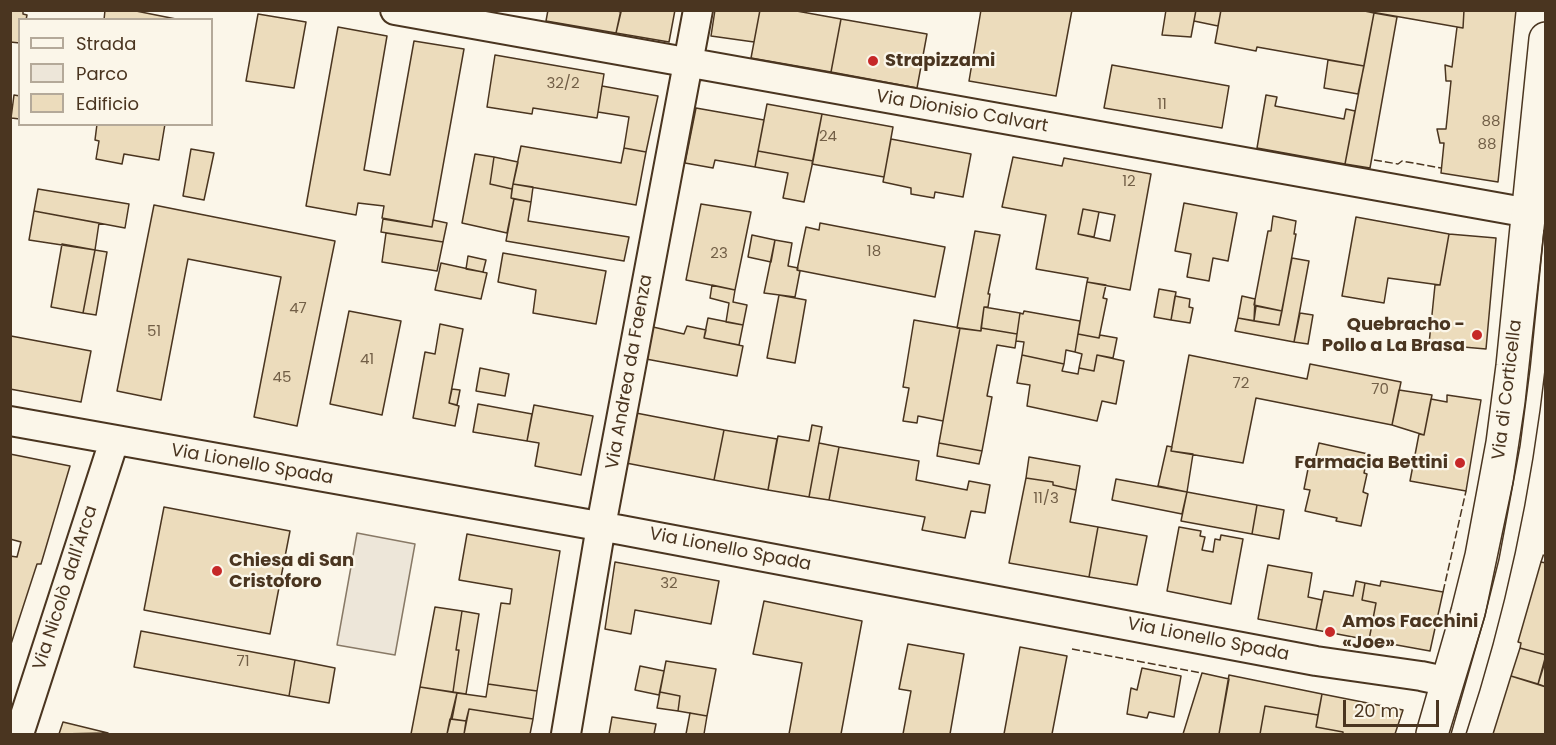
<!DOCTYPE html>
<meta charset="utf-8">
<style>
body{margin:0}
#map{position:relative;width:1556px;height:745px;overflow:hidden;background:#fbf6e9;font-family:Poppins,sans-serif}
canvas{display:block}
.frame{position:absolute;inset:0;border:12px solid #4a3520;pointer-events:none}
.legend{position:absolute;left:18px;top:18px;width:195px;height:108px;box-sizing:border-box;background:#fbf6e9;border:2px solid #b4a999;margin:0;padding:8px 10px;list-style:none;font-size:18px;color:#4a3520}
.legend li{display:flex;align-items:center;gap:12px;height:30px}
.legend b{width:30px;border:2px solid #b4a999}
.scale{position:absolute;left:1343px;top:700px;width:96px;height:27px;box-sizing:border-box;border:3px solid #4a3520;border-top:0;padding-left:8px;font-size:18px;line-height:21px;white-space:nowrap;color:#4a3520;-webkit-text-stroke:4px #fbf6e9;paint-order:stroke}
</style>
<div id="map">
<canvas width="1556" height="745"></canvas>
<div class="frame"></div>
<ul class="legend">
<li><b style="height:8px;background:#fbf6e9"></b>Strada</li>
<li><b style="height:16px;background:#ede6d9"></b>Parco</li>
<li><b style="height:16px;background:#ecdcbc"></b>Edificio</li>
</ul>
<div class="scale">20 m</div>
</div>
<script>
const ctx = document.querySelector('canvas').getContext('2d');
ctx.lineJoin = 'round';
function fillPath(path, color) { ctx.fillStyle = color; ctx.fill(path, 'evenodd'); }
function strokePath(path, color, width, dash) { ctx.strokeStyle = color; ctx.lineWidth = width; ctx.lineCap = dash ? 'butt' : 'round'; ctx.setLineDash(dash || []); ctx.stroke(path); }
function drawText(font, color, halo, rows, align = 'center') {
  ctx.font = font + ' Poppins,sans-serif'; ctx.lineWidth = 4.5; ctx.setLineDash([]); ctx.textBaseline = 'middle'; ctx.strokeStyle = halo; ctx.fillStyle = color; for (const [text, x, y, turn = 0] of rows) {
    ctx.save(); ctx.translate(x, y); ctx.rotate((+turn || 0) * Math.PI / 180); ctx.textAlign = isNaN(turn) ? turn : align; if (halo) ctx.strokeText(text, 0, 0); ctx.fillText(text, 0, 0); ctx.restore();
  }
}
const green = new Path2D(`
 M357 533 415 544 395 655 337 645Z`);
const building = new Path2D(`
 M10 10H23V14L27 15 26 20H20V43L10 42Z
 M105 10H131L181 20H104Z
 M548 10H614L621 12 616 33 546 21Z
 M621 10H675L669 42 616 33Z
 M715 10H760L754 42 711 36Z
 M760 10H791L841 19 831 72 751 58Z
 M981 10H1072L1056 96 969 81Z
 M1166 10H1196L1191 37 1162 35Z
 M1196 10H1221L1218 26 1194 21Z
 M1221 10H1360L1374 13 1364 66 1257 47 1256 51 1215 43Z
 M1360 10H1464L1463 28Z
 M1464 10H1516L1498 182 1441 173 1444 143H1440L1437 129H1446L1451 81H1446L1445 65 1452 67 1457 27 1463 28Z
 M1374 13 1397 17 1370 168 1345 164Z
 M258 14 306 22 294 88 246 81Z
 M841 19 927 34 917 88 831 72Z
 M338 27 387 36 364 170 390 175 414 41 464 49 432 227 382 218 384 206 358 203 356 215 306 206Z
 M495 55 604 74 597 118 533 108 532 114 487 107Z
 M1328 60 1364 66 1358 94 1324 88Z
 M1112 65 1229 86 1222 128 1104 108Z
 M602 86 658 96 646 152 624 148 629 117 598 112Z
 M14 95 20 96V119L11 118Z
 M1266 95 1277 97 1275 106 1344 119 1346 109 1355 111 1345 164 1257 148Z
 M767 104 822 114 813 161 758 151Z
 M696 108 764 120 755 167 715 160 713 168 685 163Z
 M822 114 893 127 884 177 812 164Z
 M97 124H165L159 160 124 154 122 164 96 159 99 141 95 140Z
 M891 139 971 154 963 197 935 192 934 198 911 194V188L883 182Z
 M521 146 621 163 624 148 646 152 636 205 513 184Z
 M191 149 214 153 204 200 183 196Z
 M758 151 813 161 804 202 783 198 788 173 755 167Z
 M475 154 494 157 490 184 512 189 511 198 514 199 507 233 462 223Z
 M494 157 518 162 512 189 490 184Z
 M1013 157 1062 166 1064 158 1151 174 1130 290 1087 282 1088 278 1036 269 1046 215 1002 207ZM1083 209 1115 215 1110 241 1078 234Z
 M513 184 533 187 531 202 511 198Z
 M38 189 129 204 125 228 34 211Z
 M514 199 531 202 528 221 629 237 624 261 506 241Z
 M1184 203 1237 213 1228 261 1213 258 1209 281 1187 277 1191 254 1175 251Z
 M701 204 751 212 735 290 686 280Z
 M154 205 335 241 297 426 254 417 281 277 188 259 161 400 117 391Z
 M1083 209 1099 212 1094 237 1078 234Z
 M34 211 99 223 95 250 29 240Z
 M1273 216 1296 221 1294 234H1296L1282 311 1254 305 1268 231H1271Z
 M1356 217 1449 234 1440 285 1388 278 1384 303 1342 296Z
 M383 219 432 227 433 220 447 223 443 242 381 232Z
 M820 223 945 247 935 297 797 270 806 227 819 230Z
 M975 231 1000 235 988 294H990L988 307H984L981 331 957 328Z
 M386 233 443 242 437 271 382 262Z
 M1449 234 1496 238 1486 349 1429 344 1435 285H1440Z
 M752 235 775 240 771 262 748 257Z
 M775 240 792 243 788 266 798 268 797 270 800 271 795 297 764 293Z
 M62 244 95 250 83 313 51 307Z
 M95 250 107 252 96 315 83 313Z
 M503 253 606 271 596 324 533 313 536 290 498 282Z
 M468 256 486 260 483 272 466 269Z
 M1292 258 1309 261 1294 342 1235 331 1238 318 1279 325Z
 M441 263 487 273 481 299 435 290Z
 M1087 282 1106 285 1103 298 1107 299 1099 338 1078 334Z
 M712 285 735 290 733 302 747 305 743 325 726 322 729 303 710 298Z
 M1159 289 1176 292 1171 320 1154 317Z
 M779 295 806 300 795 363 767 358Z
 M1175 296 1190 299 1189 307 1193 308 1190 323 1171 320Z
 M1242 296 1255 299 1254 321 1238 318Z
 M1256 306 1282 311 1279 325 1254 321Z
 M984 307 1020 313 1017 334 981 328Z
 M349 311 401 321 382 415 330 404Z
 M1024 311 1080 321 1075 352 1066 350 1064 364 1022 355 1024 342 1016 341 1020 313 1023 314Z
 M1300 313 1313 315 1308 344 1294 342Z
 M708 318 743 325 739 345 704 338Z
 M914 320 960 328 943 421 918 416 917 423 903 421 909 388 903 387Z
 M440 324 463 329 449 403 459 406 455 426 413 418 425 352 435 354Z
 M687 326 706 330 704 338 743 346 737 376 646 359 653 327 684 334Z
 M960 328 981 331V328L1017 334 1015 348 997 345 987 396 992 397 982 451 939 443Z
 M1078 334 1099 338 1100 335 1117 338 1113 358 1097 355 1094 371 1079 368 1082 354 1075 352Z
 M11 336 91 351 81 402 10 389Z
 M1022 355 1064 364 1062 371 1078 374 1079 368 1094 371 1097 355 1124 361 1116 404 1102 401 1097 421 1027 406 1030 385 1017 383Z
 M1189 355 1307 379 1310 364 1401 382 1392 425 1256 398 1243 463 1171 451Z
 M480 368 509 374 505 396 476 391Z
 M452 389 460 390 457 405 449 403Z
 M1399 390 1432 395 1424 435 1392 425Z
 M1447 395 1481 400 1466 491 1410 481 1419 434 1424 435 1431 399 1447 402Z
 M478 404 532 414 527 441 473 432Z
 M534 405 593 416 581 475 535 466 539 443 527 441Z
 M636 413 724 430 714 480 626 463Z
 M812 425 822 427 809 497 768 490 778 436 809 441Z
 M724 430 777 439 768 490 714 480Z
 M819 443 839 447 829 500 809 497Z
 M939 443 982 451 979 464 937 456Z
 M1319 443 1368 454 1364 473 1367 474 1363 492 1368 494 1361 526 1336 521 1337 518 1305 511 1310 490 1304 489 1310 459 1315 460Z
 M1167 446 1172 447 1171 451 1193 454 1187 492 1158 486Z
 M839 447 919 461 916 480 967 490 969 481 990 485 985 513 971 511 965 538 922 530 925 517 829 500Z
 M10 454 70 466 41 564H37L10 647V556L17 557 21 542 10 539Z
 M1029 457 1080 466 1076 490 1053 485V482L1026 478Z
 M1026 478 1053 482V485L1076 490 1070 522 1098 527 1089 577 1009 563Z
 M1116 479 1187 492 1182 514 1112 500Z
 M1187 492 1257 505 1252 534 1181 521Z
 M1257 505 1284 510 1279 539 1252 534Z
 M164 507 290 531 270 634 144 610Z
 M1098 527 1147 536 1137 585 1089 577Z
 M1179 527 1201 531 1200 536 1205 537 1202 550 1213 552 1215 539 1220 540 1221 535 1243 539 1231 604 1167 591Z
 M467 534 560 551 537 691 488 684 501 603 510 604 512 589 459 580Z
 M615 562 719 581 711 624 635 610 631 634 605 629Z
 M1541 562 1546 563V655L1520 648 1521 643 1518 642Z
 M1268 565 1312 573 1308 597 1322 600 1316 630 1258 619Z
 M1356 581 1365 583 1362 600 1376 603 1369 640 1316 630 1324 591 1353 596Z
 M1381 581 1443 592 1430 651 1369 640 1376 603 1362 600 1365 583 1380 586Z
 M764 601 862 621 841 734H789L802 663 753 654Z
 M435 607 462 611 456 650H459L453 692 420 687Z
 M462 611 479 614 466 694 453 692 459 650H456Z
 M141 631 295 660 289 696 134 667Z
 M908 644 964 654 950 734H903L911 691 899 689Z
 M1020 647 1067 656 1052 734H1004Z
 M1520 648 1546 655 1538 684 1511 676Z
 M1546 659V687L1538 684Z
 M295 660 335 668 329 703 289 696Z
 M666 661 716 669 707 716 678 711 680 696 660 692Z
 M640 666 664 671 659 695 635 690Z
 M1142 668 1181 676 1174 717 1149 712 1147 718 1127 714 1131 688 1137 690Z
 M1202 673 1229 679 1219 734H1183Z
 M1229 675 1322 694 1318 715 1265 706 1260 734H1219Z
 M1511 676 1546 687V734H1493Z
 M488 684 537 691 533 719 469 709 466 721 452 719 457 693 486 697Z
 M420 687 457 693 447 734H411Z
 M660 692 680 696 678 711 657 708Z
 M1322 694 1403 710 1395 734H1343V732L1316 727Z
 M1265 706 1318 715 1316 727 1343 732V734H1260Z
 M469 709 533 719 530 734H464Z
 M690 713 707 716 704 734H686Z
 M612 717 656 724 654 734H609Z
 M450 719 466 721 464 734H447Z
 M63 722 108 733 59 734Z`);
const street = new Path2D(`
 M395 10 1546 216
 M10 421 621 530 1316 661 1421 676 1449 682
 M19 734 114 441
 M566 734 601 526 698 10`);
const secondary = new Path2D(`
 M1433 734 1468 612 1482 556 1503 443 1513 366 1546 39`);
const tram = new Path2D(`
 M1449 734 1485 616 1513 483 1525 404 1546 212
 M1466 734C1506 613 1532 489 1546 362`);
const fence = new Path2D(`
 M1374 160 1398 164 1402 161 1441 168
 M1541 562 1546 547
 M1443 592 1466 491
 M1072 649 1202 673`);
const markers = [
 [873,61,6,"#c62828"],
 [1477,335,6,"#c62828"],
 [1460,463,6,"#c62828"],
 [217,571,6,"#c62828"],
 [1330,632,6,"#c62828"]
];
const numberNames = [
 ["32/2",563,84],
 ["11",1162,105],
 ["88",1491,122],
 ["24",828,137],
 ["88",1487,145],
 ["12",1129,182],
 ["18",874,252],
 ["23",719,254],
 ["47",298,309],
 ["51",154,332],
 ["41",367,360],
 ["45",282,378],
 ["72",1241,384],
 ["70",1380,390],
 ["11/3",1046,499],
 ["32",669,584],
 ["71",243,662]
];
const poiNames = [
 ["Strapizzami",885,61],
 ["Quebracho -",1465,325,"right"],
 ["Pollo a La Brasa",1465,346,"right"],
 ["Farmacia Bettini",1448,463,"right"],
 ["Chiesa di San",229,561],
 ["Cristoforo",229,582],
 ["Amos Facchini",1342,622],
 ["«Joe»",1342,643]
];
const streetNames = [
 ["Via Dionisio Calvart",962,112,10],
 ["Via Andrea da Faenza",630,372,-80],
 ["Via di Corticella",1508,390,-83],
 ["Via Lionello Spada",252,465,10],
 ["Via Lionello Spada",730,550,11],
 ["Via Nicolò dall'Arca",66,588,-72],
 ["Via Lionello Spada",1208,640,11]
];
fillPath(green, '#ede6d9');
strokePath(green, '#887966', 1.5);
fillPath(building, '#ecdcbc');
strokePath(building, '#4a3520', 1.5);
strokePath(street, '#4a3520', 32);
strokePath(secondary, '#4a3520', 36);
strokePath(street, '#fbf6e9', 28);
strokePath(secondary, '#fbf6e9', 33);
strokePath(tram, '#4a3520', 1.5);
strokePath(fence, '#4a3520', 1.5, [8, 3]);
for (const [x, y, r, color] of markers) { const dot = new Path2D(); dot.arc(x, y, r, 0, 2 * Math.PI); ctx.fillStyle = color; ctx.fill(dot); strokePath(dot, '#fbf6e9', 2); }
drawText('15px', '#725f47', null, numberNames);
drawText('bold 18px', '#4a3520', '#fbf6e9', poiNames, 'left');
drawText('18px', '#4a3520', '#fbf6e9', streetNames);
</script>
